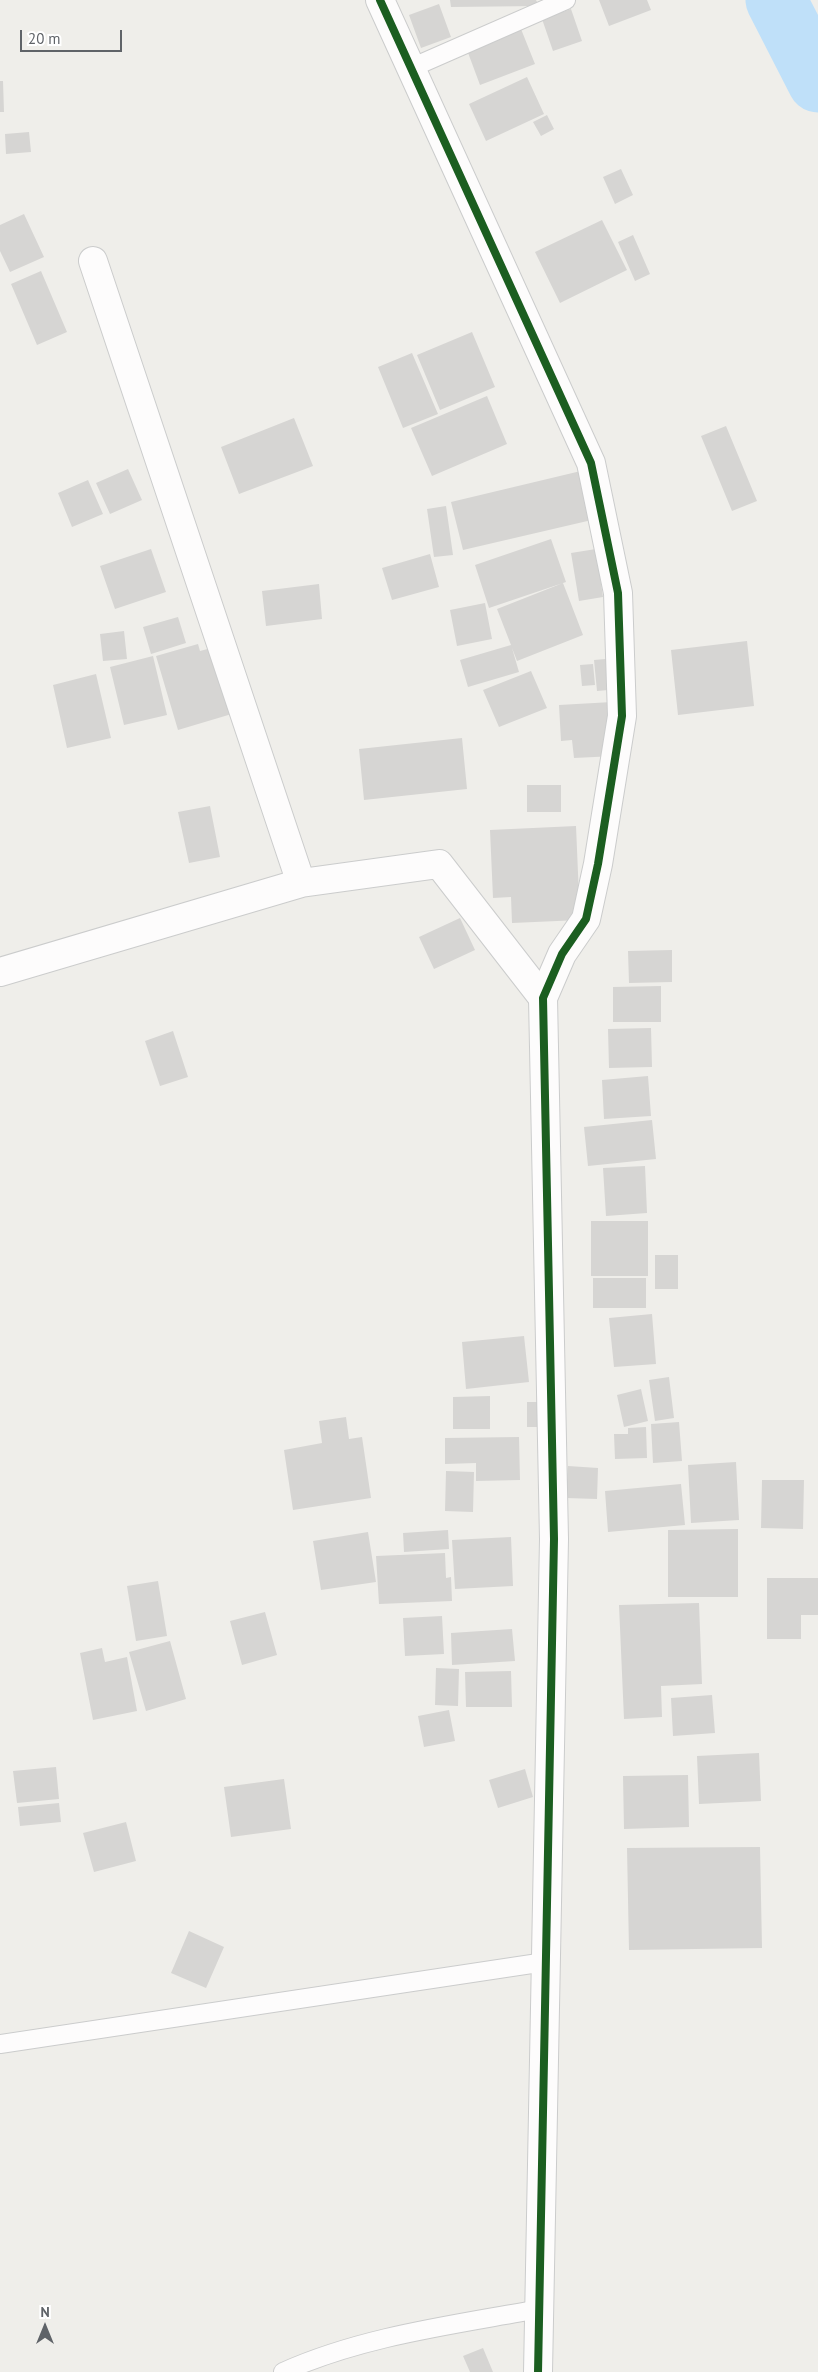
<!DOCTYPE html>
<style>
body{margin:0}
#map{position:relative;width:818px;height:2372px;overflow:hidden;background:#efeeea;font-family:"PT Sans",sans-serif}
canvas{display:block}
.north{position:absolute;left:20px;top:2302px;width:50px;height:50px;-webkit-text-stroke:4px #fff;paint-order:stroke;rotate:0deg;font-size:14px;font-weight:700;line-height:20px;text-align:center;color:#5f6368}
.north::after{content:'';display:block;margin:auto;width:18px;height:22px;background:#5f6368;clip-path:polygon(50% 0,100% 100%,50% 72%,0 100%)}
.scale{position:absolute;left:20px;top:30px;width:102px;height:22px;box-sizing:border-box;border:2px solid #5f6368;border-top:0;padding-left:6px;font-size:15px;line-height:18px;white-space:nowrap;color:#5f6368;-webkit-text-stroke:4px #fff;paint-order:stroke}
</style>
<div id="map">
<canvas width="818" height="2372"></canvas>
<div class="north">N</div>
<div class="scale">20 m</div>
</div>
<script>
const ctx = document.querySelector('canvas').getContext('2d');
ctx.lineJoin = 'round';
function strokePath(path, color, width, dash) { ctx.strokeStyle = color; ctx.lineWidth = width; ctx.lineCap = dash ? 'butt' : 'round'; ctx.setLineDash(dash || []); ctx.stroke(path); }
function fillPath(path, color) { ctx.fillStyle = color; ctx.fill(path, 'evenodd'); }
const river = new Path2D(`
 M776 0 818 82`);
const building = new Path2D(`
 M450 0H536L539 6 451 7Z
 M599 0H647L651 10 609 26Z
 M439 4 451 37 421 48 409 15Z
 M571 9 582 41 553 51 542 19Z
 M521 29 535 64 480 85 467 50Z
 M527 77 544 114 486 141 469 104Z
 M0 81H3L4 112H0Z
 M547 115 554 129 541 136 533 122Z
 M29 132 31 152 6 154 5 134Z
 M621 169 633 195 615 204 603 177Z
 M24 214 44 257 10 272 0 251V225Z
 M602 220 627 270 560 303 535 252Z
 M633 235 650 274 635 281 618 242Z
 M41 271 67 332 37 345 11 284Z
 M472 332 495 387 440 410 417 355Z
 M412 353 438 414 403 428 378 367Z
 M487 396 507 444 432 476 411 428Z
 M294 418 313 466 239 494 221 447Z
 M726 426 757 501 732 511 701 436Z
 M128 469 142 500 110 514 96 483Z
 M585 470 596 519 463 550 451 502Z
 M88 480 103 514 72 527 58 493Z
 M446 506 453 555 434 557 427 509Z
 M551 539 566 582 489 608 475 565Z
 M151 549 166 592 115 609 100 566Z
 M596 549 603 597 579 601 571 553Z
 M430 554 439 587 392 600 382 568Z
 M563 583 583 635 517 661 512 648 519 672 468 687 460 660 511 645 497 609Z
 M319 584 322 619 266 626 262 591Z
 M485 603 492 639 457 646 450 610Z
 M178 617 186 643 151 654 143 627Z
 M124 631 127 659 103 661 100 634Z
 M747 641 754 706 678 715 671 650Z
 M198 644 200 651 215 647 235 713 178 730 156 656Z
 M153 656 167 715 124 725 110 667Z
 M617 658 620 689 597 691 594 660Z
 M593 664 595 685 582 686 580 665Z
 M531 671 547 708 499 727 483 690Z
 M96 674 111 738 67 748 53 685Z
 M612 702 615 756 574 758 572 740 561 741 559 705Z
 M462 738 467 789 364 800 359 749Z
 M527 785H561V812H527Z
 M210 806 220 857 189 863 178 812Z
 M576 826 580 920 512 923 511 897 493 898 490 830Z
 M460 918 475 950 434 969 419 937Z
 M672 950V982L629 983 628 951Z
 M661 986V1022H613V987Z
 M651 1028 652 1067 609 1068 608 1029Z
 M173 1031 188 1077 160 1086 145 1041Z
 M648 1076 651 1116 604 1119 602 1080Z
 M652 1120 656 1159 588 1166 584 1127Z
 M645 1166 647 1213 606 1216 603 1168Z
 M591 1221H648V1276H591Z
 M655 1255H678V1289H655Z
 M593 1278H646V1308H593Z
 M652 1314 656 1364 614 1367 609 1318Z
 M524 1336 529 1382 466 1389 462 1342Z
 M669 1377 674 1418 655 1421 649 1380Z
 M641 1389 648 1421 624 1427 617 1395Z
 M490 1396V1429H453V1397Z
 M527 1402H543V1427H527Z
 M346 1417 349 1439 362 1437 371 1498 293 1510 284 1450 322 1443 319 1421Z
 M679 1422 682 1461 653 1463 651 1424Z
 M646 1427 647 1458 615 1459 614 1434H628V1428Z
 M519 1437 520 1480 476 1481V1463L445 1464V1438Z
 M736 1462 739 1520 691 1523 688 1465Z
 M568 1466 598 1468 597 1499 566 1498Z
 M446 1471 474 1472 473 1512 445 1511Z
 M762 1480H804L803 1529 761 1528Z
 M681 1484 685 1525 608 1532 605 1491Z
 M738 1529V1597H668V1530Z
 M448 1530 449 1549 404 1552 403 1533Z
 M368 1532 376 1582 321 1590 313 1541Z
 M511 1537 513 1586 455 1589 452 1540Z
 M445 1553 446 1578 451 1577 452 1601 379 1604 376 1556Z
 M767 1578H818V1615H801V1639H767Z
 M158 1581 167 1636 136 1641 127 1586Z
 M699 1603 702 1684 661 1686 662 1717 624 1719 619 1605Z
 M265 1612 277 1655 242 1665 230 1621Z
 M442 1616 444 1654 405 1656 403 1618Z
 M512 1629 515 1661 452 1665 451 1633Z
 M170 1641 186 1699 146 1711 129 1652Z
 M102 1648 105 1662 127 1657 137 1711 93 1720 80 1653Z
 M436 1668 459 1669 458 1706 435 1705Z
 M511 1671 512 1707H466L465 1672Z
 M712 1695 715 1733 673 1736 671 1698Z
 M449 1710 455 1741 424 1747 418 1716Z
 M759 1753 761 1801 699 1804 697 1756Z
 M56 1767 59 1799 17 1803 13 1771Z
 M525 1769 533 1797 498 1808 489 1780Z
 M688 1775 689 1827 624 1829 623 1776Z
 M284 1779 291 1829 231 1837 224 1787Z
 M59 1803 61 1822 20 1826 18 1807Z
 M126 1822 136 1861 94 1872 83 1833Z
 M760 1847 762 1948 629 1950 627 1848Z
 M189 1931 224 1947 206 1988 171 1973Z
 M483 2348 493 2372H470L463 2356Z`);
const service = new Path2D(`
 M411 68 566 0
 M0 2044 545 1962
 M283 2372C363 2336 453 2325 539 2309`);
const minor = new Path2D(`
 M93 261 301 883
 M0 972 301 883 439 864 543 998`);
const tertiary = new Path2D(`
 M380 0 591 463 618 593 622 716 598 864 586 919 562 954 543 998 554 1539 538 2372`);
const cycleway = new Path2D(`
 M380 0 591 463 618 593 622 716 598 864 586 919 562 954 543 998 554 1539 538 2372`);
strokePath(river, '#bfe0f9', 61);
fillPath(building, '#d6d5d3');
strokePath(service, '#cbcccc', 20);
strokePath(minor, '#cbcccc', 30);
strokePath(tertiary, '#cbcccc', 30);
strokePath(service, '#fdfcfc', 18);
strokePath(minor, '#fdfcfc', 28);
strokePath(tertiary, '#fdfcfc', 28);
strokePath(cycleway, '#1b5e20', 8);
</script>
